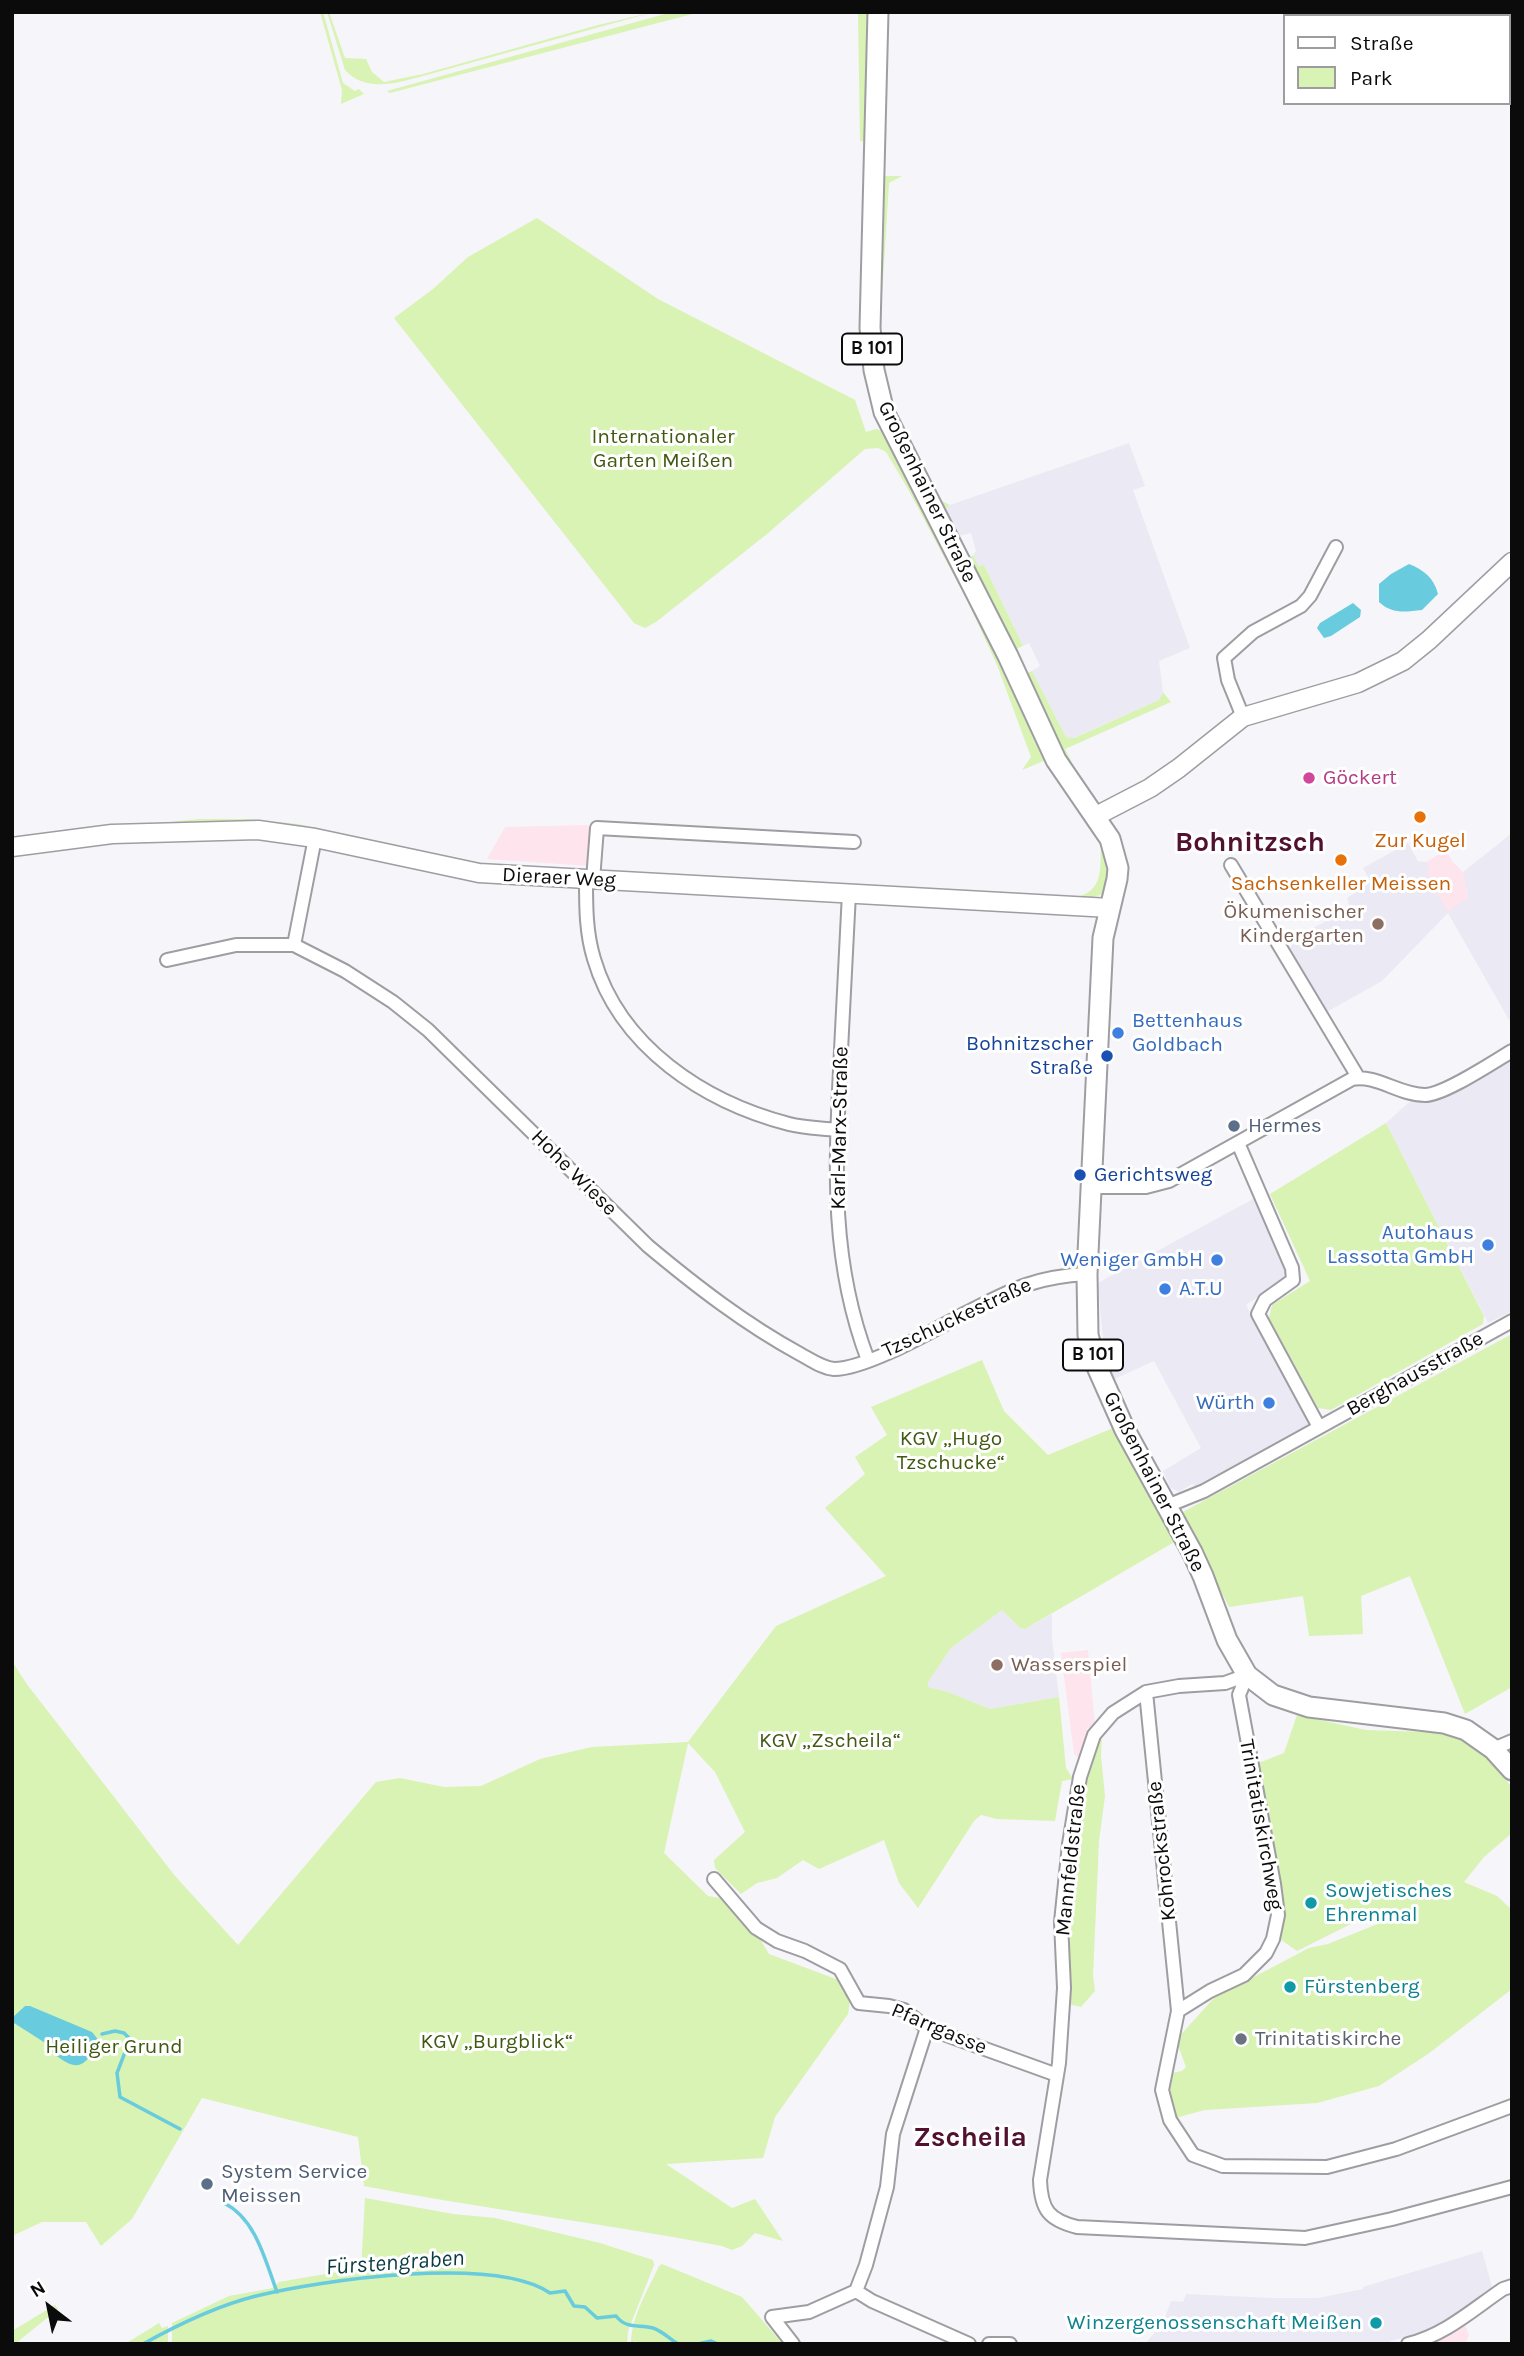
<!DOCTYPE html>
<meta charset="utf-8">
<style>
body{margin:0}
#map{position:relative;width:1524px;height:2356px;overflow:hidden;background:#f6f5f9;font-family:Karla,sans-serif}
canvas{display:block}
.frame{position:absolute;inset:0;border:14px solid #0b0b0c;pointer-events:none}
.legend{position:absolute;left:1283px;top:14px;width:228px;height:91px;box-sizing:border-box;background:#fff;border:2px solid #9d9d9e;margin:0;padding:9px 12px;list-style:none;font-size:21px;color:#0b0b0c}
.legend li{display:flex;align-items:center;gap:14px;height:35px}
.legend b{width:35px;border:2px solid #9d9d9e}
.north{position:absolute;left:14px;top:2272px;width:70px;height:70px;-webkit-text-stroke:5px #fff;paint-order:stroke;rotate:328deg;font-size:19px;font-weight:700;line-height:28px;text-align:center;color:#0b0b0c}
.north::after{content:'';display:block;margin:auto;width:24px;height:32px;background:#0b0b0c;clip-path:polygon(50% 0,100% 100%,50% 72%,0 100%)}
</style>
<div id="map">
<canvas width="1524" height="2356"></canvas>
<div class="frame"></div>
<ul class="legend">
<li><b style="height:9px;background:#fff"></b>Straße</li>
<li><b style="height:19px;background:#d8f3b3"></b>Park</li>
</ul>
<div class="north">N</div>
</div>
<script>
const ctx = document.querySelector('canvas').getContext('2d');
ctx.lineJoin = 'round';
function fillPath(path, color) { ctx.fillStyle = color; ctx.fill(path, 'evenodd'); }
function strokePath(path, color, width, dash) { ctx.strokeStyle = color; ctx.lineWidth = width; ctx.lineCap = dash ? 'butt' : 'round'; ctx.setLineDash(dash || []); ctx.stroke(path); }
function drawText(font, color, halo, rows, align = 'center') {
  ctx.font = font + ' Karla,sans-serif'; ctx.lineWidth = 6; ctx.setLineDash([]); ctx.textBaseline = 'middle'; ctx.strokeStyle = halo; ctx.fillStyle = color; for (const [text, x, y, turn = 0] of rows) {
    ctx.save(); ctx.translate(x, y); ctx.rotate((+turn || 0) * Math.PI / 180); ctx.textAlign = isNaN(turn) ? turn : align; if (halo) ctx.strokeText(text, 0, 0); ctx.fillText(text, 0, 0); ctx.restore();
  }
}
const built = new Path2D(`
 M1129 443 1145 486 1133 490 1190 648 1159 661 1163 692 1159 700 1073 738 1066 737 1032 671 1040 666 1029 643 1023 646 984 565 978 566 973 555 976 551 971 533 958 536 944 510 950 505Z
 M1512 833V1025L1448 913 1382 981 1325 1013 1288 952 1297 936 1350 909 1347 898 1371 882 1363 868 1408 843 1418 861 1426 862 1431 870 1426 873 1468 898 1463 872Z
 M1512 1058V1311L1488 1323 1386 1123 1414 1098 1426 1103Z
 M1255 1198 1287 1267 1284 1278 1246 1305 1312 1427 1198 1487 1192 1484 1179 1492 1170 1487 1163 1471 1201 1448 1154 1361 1110 1381 1102 1330 1098 1283Z
 M1002 1610 1020 1628 1025 1629 1052 1614V1638L1059 1697 990 1709 948 1692 928 1687V1682L951 1648Z
 M1482 2251 1493 2290 1432 2331 1390 2341 1389 2344H1145L1163 2323 1171 2301 1183 2302 1186 2294 1273 2298H1318L1363 2289V2287Z`);
const industrial = new Path2D(`
 M591 825 590 866 487 859 505 827Z
 M1446 850 1452 861 1463 872 1468 898 1448 912 1426 873 1431 870 1426 862Z
 M1088 1650 1095 1726 1087 1728 1088 1738 1080 1759 1074 1754 1061 1653Z
 M1464 2323 1469 2335 1465 2344H1423Z`);
const green = new Path2D(`
 M320 12H323L343 83 355 91 359 89 364 94 341 104 342 90Z
 M327 12H329L345 58 366 59 372 72 384 82 423 74 598 25 654 12 423 76C397 83 366 93 345 70Z
 M672 12H700L390 93 387 91Z
 M858 12H870L869 142 860 141Z
 M1415 12H1512V43L1508 46V16H1412Z
 M884 167 885 176H902L889 183 880 329 884 377 896 414 926 475 940 500 950 505 944 510 958 536 955 535 892 416 877 358Z
 M537 218 658 299 855 400 866 432 876 429 883 431 972 600 1046 760 1022 770 1031 757 997 665 968 602 908 489 886 452 878 448 865 449 767 534 656 622 645 628 634 623 394 318 433 289 468 257Z
 M973 555 978 566 984 565 1023 646 1014 650 969 559Z
 M1032 671 1066 737 1074 738 1159 700 1163 692 1171 702 1065 749 1081 780 1075 782 1025 674Z
 M199 819H250L298 824 480 863 475 870 323 836 12 841V838Z
 M1104 847 1110 876 1104 894 1081 900 1080 896C1103 889 1100 868 1101 848Z
 M1386 1123 1484 1316 1483 1324 1331 1410 1318 1408 1269 1318 1272 1305 1310 1281 1270 1194Z
 M1512 1334V1687L1465 1714 1410 1576 1361 1596 1363 1634 1309 1636 1303 1596 1229 1607 1181 1513Z
 M982 1360 1004 1411 1048 1455 1113 1428 1133 1461 1176 1541 1025 1629 1020 1628 1002 1610 951 1648 928 1682V1687L948 1692 990 1709 1059 1697 1066 1768 1073 1779 1062 1781 1055 1821 997 1819 981 1815 974 1821 918 1908 899 1883 884 1840 819 1869 803 1860 777 1878 757 1883 741 1894 715 1868 714 1860 745 1832 715 1772 688 1743 664 1853 708 1896 737 1901 769 1954 841 1981 850 2001 848 2014 775 2117 763 2158 666 2164 732 2208 755 2199 783 2241 755 2233 742 2246 732 2250 722 2246C603 2223 483 2209 364 2186L358 2137 202 2098 132 2219 101 2246 86 2222H42L12 2236V1661L26 1683 175 1876 238 1945 376 1782 400 1778 444 1787 481 1786 540 1759 592 1747 688 1742 776 1626 886 1576 825 1508 865 1474 855 1457 887 1435 871 1407Z
 M1297 1715 1366 1730 1428 1732 1455 1736 1485 1752 1512 1788V1833L1484 1857 1464 1882 1497 1896 1512 1910V1989L1428 2054 1379 2086 1317 2103 1205 2110 1175 2118 1167 2090 1172 2073 1182 2071 1186 2067 1176 2040 1214 1998 1309 1948 1328 1944 1385 1921 1371 1914 1297 1951 1277 1937 1280 1883 1256 1764 1284 1753Z
 M1102 1735 1101 1756 1105 1796 1099 1841 1093 1975 1095 1991 1081 2007 1068 2004C1067 1943 1067 1881 1077 1821 1079 1809 1084 1804 1087 1792L1084 1790 1094 1751Z
 M365 2198 453 2214 495 2218 600 2243 653 2260 654 2265 628 2331 627 2344H172V2323L229 2296 273 2288 279 2282 349 2270H361Z
 M662 2264 742 2297 783 2344H642L635 2341 631 2344C631 2317 648 2290 659 2266Z
 M55 2305 58 2309 15 2344H12V2331Z
 M159 2323 162 2328 168 2326V2344H125Z`);
const water = new Path2D(`
 M1409 564C1424 570 1434 578 1438 594L1422 610C1404 612 1392 614 1379 602V584L1391 574Z
 M1353 603 1361 610 1360 617 1331 636 1324 638 1317 628 1320 623Z
 M25 2006H30L92 2032 100 2042C88 2059 82 2074 61 2059 55 2055 52 2053 50 2046L14 2023 12 2018Z`);
const stream = new Path2D(`
 M102 2034 115 2031 124 2033 130 2039 117 2073 120 2097 180 2129
 M224 2203C256 2219 265 2260 277 2292
 M143 2344C179 2324 216 2306 256 2296 321 2280 495 2255 550 2293L565 2291 574 2306 585 2307 597 2318 616 2316C627 2330 639 2324 653 2328 662 2331 670 2339 678 2344
 M698 2344 711 2341 718 2344`);
const minor = new Path2D(`
 M1243 717 1228 680 1224 658 1253 632 1301 606 1310 596 1336 547
 M1231 865 1358 1077
 M586 880C586 907 586 933 594 959 620 1047 704 1102 789 1124 804 1128 821 1128 837 1130
 M593 880 597 828 854 842
 M849 893C846 952 843 1011 840 1070 835 1171 831 1263 868 1360
 M294 945 315 838
 M167 960 236 945H294L345 971 393 1002 428 1030 648 1246C696 1286 745 1324 800 1354 811 1360 822 1368 834 1369 866 1369 932 1331 962 1315 1010 1291 1031 1277 1087 1274
 M1238 1143 1292 1268 1293 1280 1265 1300 1258 1314 1319 1427
 M1091 1187H1146L1169 1181 1352 1079C1376 1074 1399 1095 1425 1095 1444 1095 1493 1062 1512 1051
 M1167 1506 1204 1491 1512 1321
 M1247 1675 1225 1683 1179 1686 1146 1692 1113 1713 1094 1735 1080 1777 1069 1844 1061 1922 1064 1988 1059 2063 1040 2180C1041 2210 1049 2220 1077 2227L1305 2238 1392 2219 1512 2187
 M1146 1692 1178 2011 1162 2090 1170 2120 1193 2155 1223 2166 1327 2167 1396 2149 1512 2106
 M1493 1749 1512 1741
 M714 1879 756 1928 777 1941 805 1951 840 1969 859 2003 889 2006 904 2010 927 2028 1057 2075
 M1178 2011 1210 1991 1244 1975 1266 1953 1273 1939 1278 1915 1274 1884 1239 1695 1247 1675
 M856 2291 866 2265 887 2187 893 2134 927 2028
 M856 2291 872 2301 969 2344
 M793 2344 772 2317 809 2312 856 2291
 M989 2344H1010
 M1408 2344C1445 2335 1472 2310 1503 2289L1512 2286`);
const secondary = new Path2D(`
 M1096 816 1150 788 1179 768 1243 717 1358 683 1403 661 1429 640 1512 562
 M12 847 112 834 258 830 315 838 479 873 1110 908`);
const primary = new Path2D(`
 M878 12 870 328 874 370 884 412 1008 656 1056 760 1110 839 1118 868 1117 879 1103 938 1087 1274 1088 1335 1097 1367 1125 1430 1192 1552 1203 1576 1227 1640 1247 1675 1273 1695 1309 1707 1444 1723 1466 1730 1493 1749 1512 1770`);
const markers = [
 [1309,778,7,"#d1479c"],
 [1420,817,7,"#e8710a"],
 [1341,860,7,"#e8710a"],
 [1378,924,7,"#8d6e63"],
 [1118,1033,7,"#3f7fe0"],
 [1107,1056,7,"#1a4fb4"],
 [1234,1126,7,"#5c6f8a"],
 [1080,1175,7,"#1a4fb4"],
 [1488,1245,7,"#3f7fe0"],
 [1217,1260,7,"#3f7fe0"],
 [1165,1289,7,"#3f7fe0"],
 [1269,1403,7,"#3f7fe0"],
 [997,1665,7,"#8d6e63"],
 [1311,1903,7,"#0f9aa8"],
 [1290,1987,7,"#0f9aa8"],
 [1241,2039,7,"#6b7280"],
 [207,2184,7,"#5c6f8a"],
 [1376,2323,7,"#0f9aa8"]
];
const shields = [
 [872,349,60],
 [1093,1355,60]
];
const shieldNames = [
 ["B 101",872,349],
 ["B 101",1093,1355]
];
const parkNames = [
 ["Internationaler",663,437],
 ["Garten Meißen",663,461],
 ["KGV „Hugo",951,1439],
 ["Tzschucke“",951,1463],
 ["KGV „Zscheila“",830,1741],
 ["KGV „Burgblick“",497,2042],
 ["Heiliger Grund",114,2047]
];
const streetNames = [
 ["Großenhainer Straße",927,492,64],
 ["Dieraer Weg",559,878,3],
 ["Karl-Marx-Straße",840,1128,-89],
 ["Hohe Wiese",574,1173,45],
 ["Tzschuckestraße",957,1318,-25],
 ["Berghausstraße",1415,1374,-29],
 ["Großenhainer Straße",1154,1482,63],
 ["Trinitatiskirchweg",1261,1825,80],
 ["Kohrockstraße",1162,1851,-96],
 ["Mannfeldstraße",1071,1860,-84],
 ["Pfarrgasse",939,2029,23]
];
const hotelNames = [
 ["Göckert",1323,778]
];
const foodNames = [
 ["Zur Kugel",1420,841],
 ["Sachsenkeller Meissen",1341,884]
];
const educationNames = [
 ["Ökumenischer",1364,912],
 ["Kindergarten",1364,936],
 ["Wasserspiel",1011,1665,"left"]
];
const shopNames = [
 ["Bettenhaus",1132,1021,"left"],
 ["Goldbach",1132,1045,"left"],
 ["Autohaus",1474,1233],
 ["Lassotta GmbH",1474,1257],
 ["Weniger GmbH",1203,1260],
 ["A.T.U",1179,1289,"left"],
 ["Würth",1255,1403]
];
const transitNames = [
 ["Bohnitzscher",1093,1044],
 ["Straße",1093,1068],
 ["Gerichtsweg",1094,1175,"left"]
];
const serviceNames = [
 ["Hermes",1248,1126],
 ["System Service",221,2172],
 ["Meissen",221,2196]
];
const cultureNames = [
 ["Sowjetisches",1325,1891],
 ["Ehrenmal",1325,1915],
 ["Fürstenberg",1304,1987],
 ["Winzergenossenschaft Meißen",1362,2323,"right"]
];
const worshipNames = [
 ["Trinitatiskirche",1255,2039]
];
const waterNames = [
 ["Fürstengraben",395,2263,-4]
];
const districtNames = [
 ["Bohnitzsch",1250,843],
 ["Zscheila",970,2138]
];
fillPath(built, '#ebe9f4');
fillPath(industrial, '#fee4ec');
fillPath(green, '#d8f3b3');
fillPath(water, '#69cbde');
strokePath(stream, '#69cbde', 3.5);
strokePath(minor, '#9e9da1', 16);
strokePath(secondary, '#9e9da1', 21);
strokePath(primary, '#9e9da1', 23);
strokePath(minor, '#fff', 12);
strokePath(secondary, '#fff', 18);
strokePath(primary, '#fff', 19);
for (const [x, y, r, color] of markers) { const dot = new Path2D(); dot.arc(x, y, r, 0, 2 * Math.PI); ctx.fillStyle = color; ctx.fill(dot); strokePath(dot, '#fff', 2.5); }
for (const [x, y, w] of shields) { const box = new Path2D(); box.roundRect(x - w / 2, y - 15.5, w, 31, 5); ctx.fillStyle = '#fff'; ctx.fill(box); strokePath(box, '#0b0b0c', 2); }
drawText('bold 19px', '#0b0b0c', null, shieldNames);
drawText('21px', '#415911', '#fff', parkNames);
drawText('21px', '#0b0b0c', '#fff', streetNames);
drawText('21px', '#b23c85', '#fff', hotelNames, 'left');
drawText('21px', '#c56008', '#fff', foodNames);
drawText('21px', '#785e54', '#fff', educationNames, 'right');
drawText('21px', '#366cbe', '#fff', shopNames, 'right');
drawText('21px', '#164399', '#fff', transitNames, 'right');
drawText('21px', '#4e5e75', '#fff', serviceNames, 'left');
drawText('21px', '#0d838f', '#fff', cultureNames, 'left');
drawText('21px', '#5b616d', '#fff', worshipNames, 'left');
drawText('italic 23px', '#0a3a42', '#fff', waterNames);
drawText('bold 28px', '#52112f', '#fff', districtNames);
</script>
